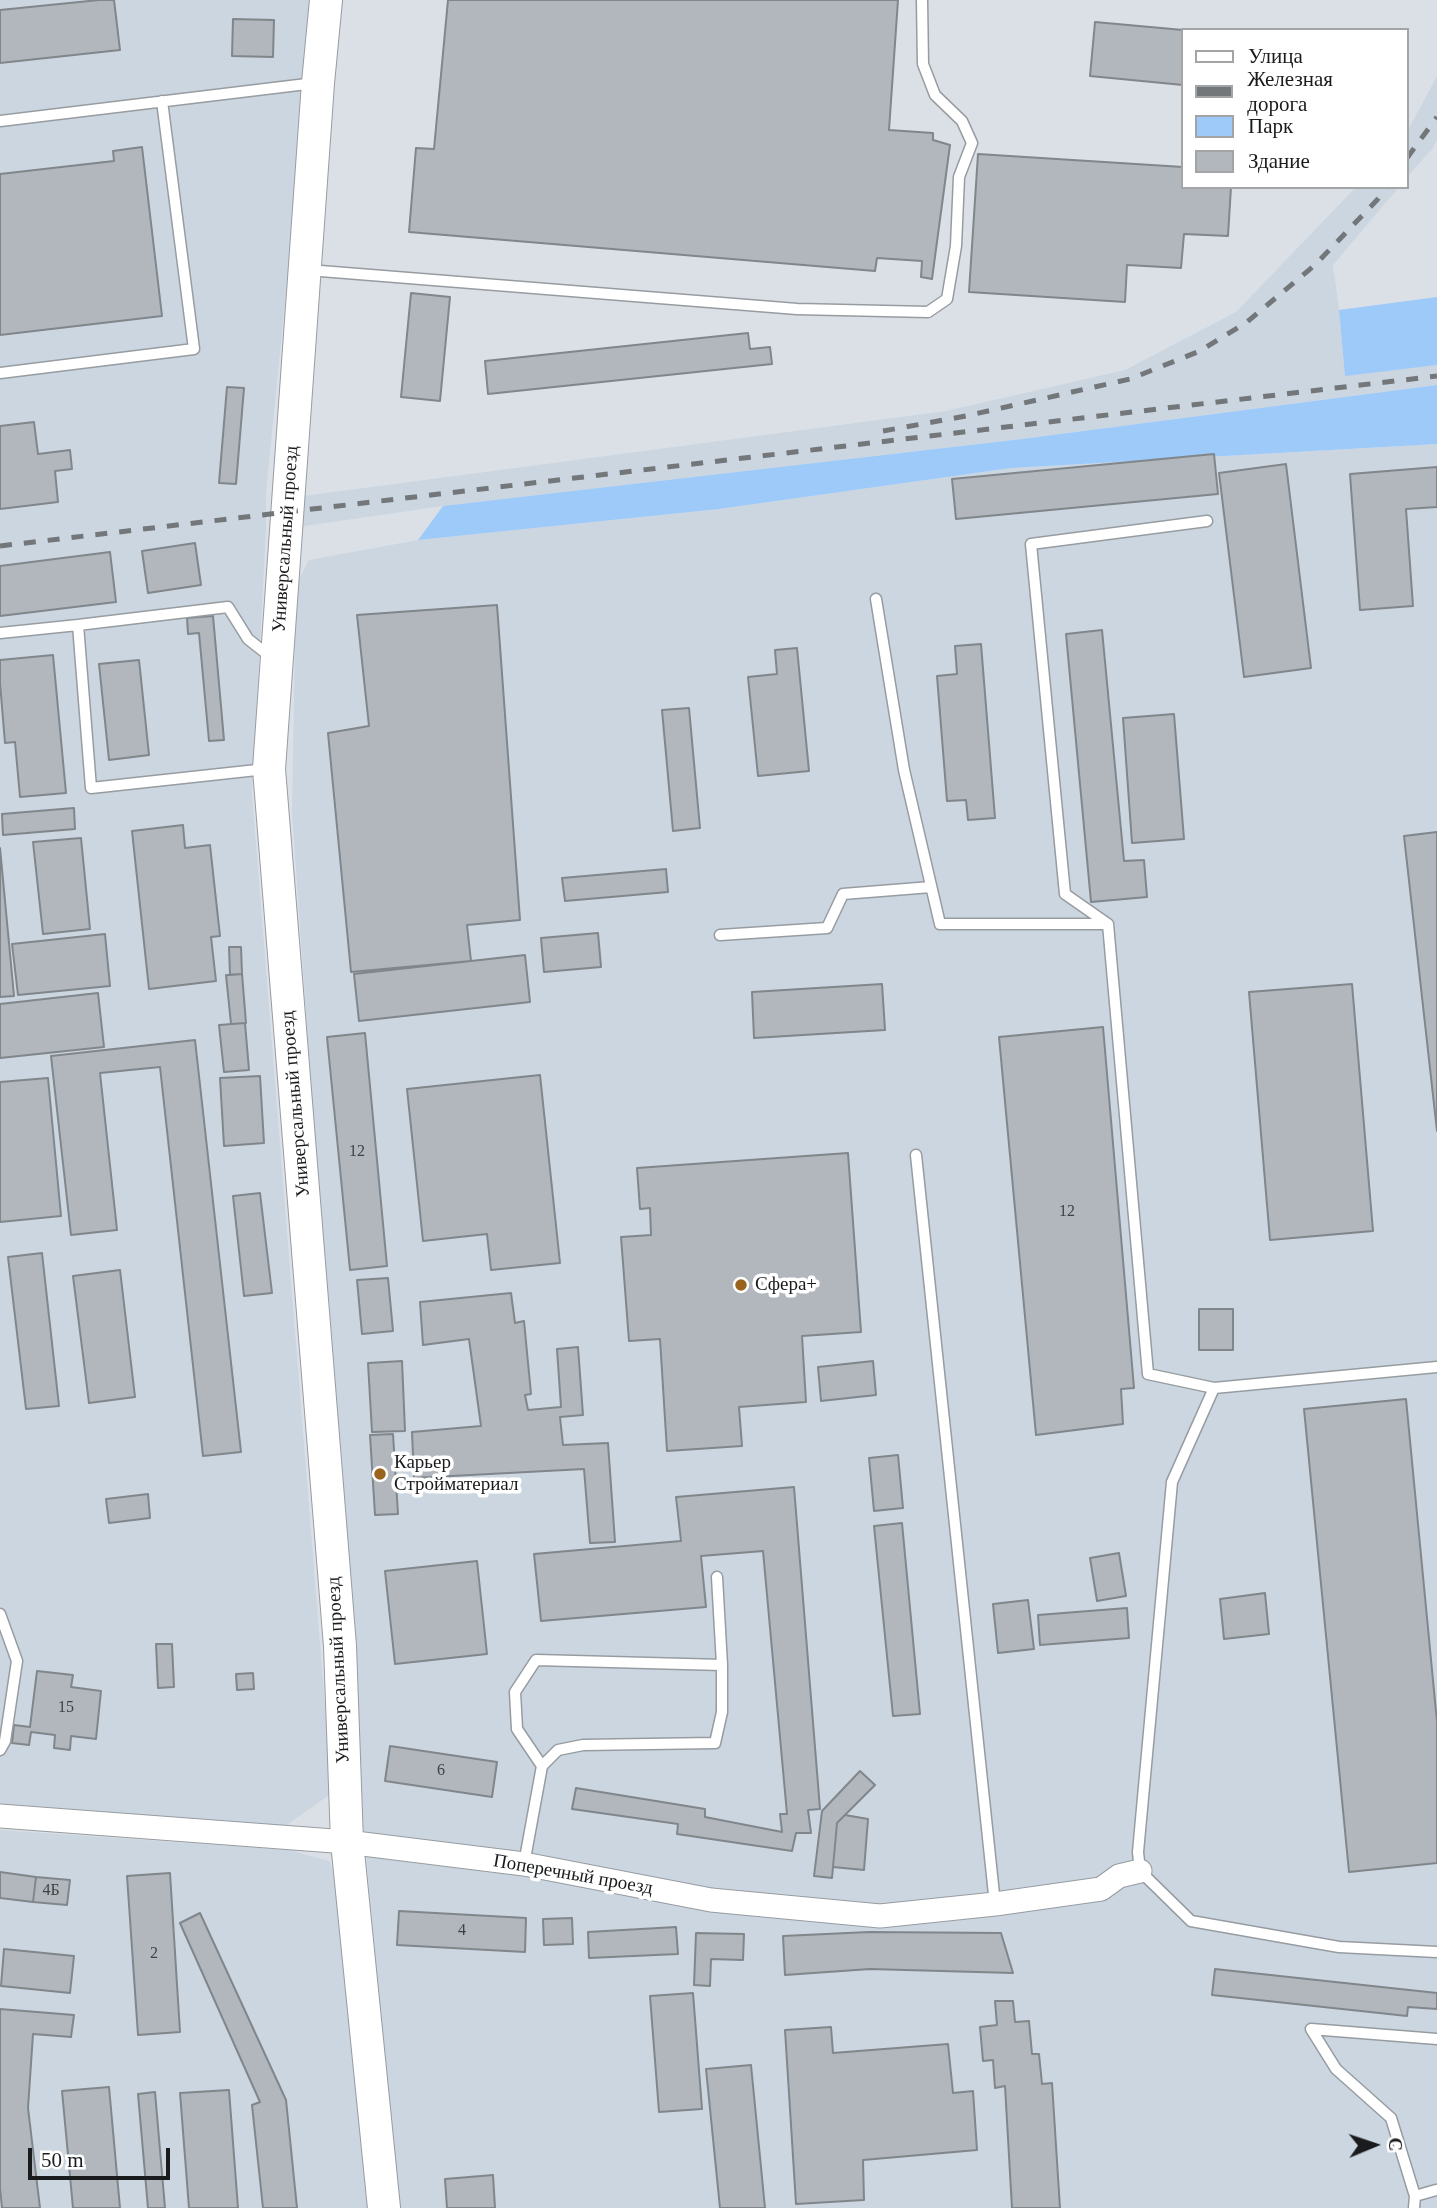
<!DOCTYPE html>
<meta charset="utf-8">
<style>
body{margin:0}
#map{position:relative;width:1437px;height:2208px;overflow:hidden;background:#dbe0e6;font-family:"Times New Roman",serif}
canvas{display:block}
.legend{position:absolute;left:1181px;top:28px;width:228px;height:161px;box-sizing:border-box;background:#fff;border:2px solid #a3a4a5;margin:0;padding:9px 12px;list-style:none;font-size:21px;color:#191b1d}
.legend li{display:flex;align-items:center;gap:14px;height:35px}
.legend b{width:35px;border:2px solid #a3a4a5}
.north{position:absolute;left:1339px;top:2110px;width:70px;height:70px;-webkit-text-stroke:5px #fff;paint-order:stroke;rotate:88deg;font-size:19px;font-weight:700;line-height:28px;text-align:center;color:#191b1d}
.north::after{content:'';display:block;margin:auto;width:24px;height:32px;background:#191b1d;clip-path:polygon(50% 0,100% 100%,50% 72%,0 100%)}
.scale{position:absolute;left:28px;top:2148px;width:142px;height:32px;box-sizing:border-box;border:4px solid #191b1d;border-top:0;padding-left:9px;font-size:21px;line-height:24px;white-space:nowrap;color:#191b1d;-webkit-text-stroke:5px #fff;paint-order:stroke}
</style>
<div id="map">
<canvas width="1437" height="2208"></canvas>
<ul class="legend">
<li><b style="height:9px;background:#fff"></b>Улица</li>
<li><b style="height:9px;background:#73777a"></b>Железная дорога</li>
<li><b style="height:19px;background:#9dcaf9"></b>Парк</li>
<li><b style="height:19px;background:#b2b7bd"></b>Здание</li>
</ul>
<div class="north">С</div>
<div class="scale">50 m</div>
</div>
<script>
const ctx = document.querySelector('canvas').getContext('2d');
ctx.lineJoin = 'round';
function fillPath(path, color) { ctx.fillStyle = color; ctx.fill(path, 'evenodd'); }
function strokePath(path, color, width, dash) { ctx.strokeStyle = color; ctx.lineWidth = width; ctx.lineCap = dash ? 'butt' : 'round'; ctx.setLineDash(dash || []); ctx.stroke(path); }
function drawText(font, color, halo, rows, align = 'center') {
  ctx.font = font + ' "Times New Roman",serif'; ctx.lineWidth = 7; ctx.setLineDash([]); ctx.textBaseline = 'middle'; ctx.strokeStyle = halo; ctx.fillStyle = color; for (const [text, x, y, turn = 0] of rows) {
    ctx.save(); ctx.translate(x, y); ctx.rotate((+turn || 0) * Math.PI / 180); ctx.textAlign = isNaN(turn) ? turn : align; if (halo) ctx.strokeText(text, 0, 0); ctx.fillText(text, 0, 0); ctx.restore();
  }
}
const built = new Path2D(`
 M0 0H315L266 493V529L252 794 332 1793 284 1827 0 1807Z
 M1437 76V140L1433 148 1407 177V132Z
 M1356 187H1399L1333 265 1339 310 1345 375 1437 365V385L1022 439 443 506 298 527 296 497 946 411 1125 370 1236 312Z
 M1437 444V2208H398L360 1789 292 812 296 585 309 560 418 540 719 509 1011 468Z
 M0 1830 289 1850 329 1861 345 1901 375 2208H0Z`);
const green = new Path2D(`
 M1437 297V365L1345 376 1339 310Z
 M1437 385V444L1011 468 719 509 418 540 443 506 1022 439Z`);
const building = new Path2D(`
 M99 0H114L120 50 0 63V10Z
 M448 0H898L889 130 933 133V140L950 145 932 279 921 277 922 261 877 258 875 271 409 232 416 148 434 149Z
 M233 19 274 20 273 57 232 56Z
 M1095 22 1183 30V85L1090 76Z
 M142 147 162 316 0 335V174L114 161 113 151Z
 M978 154 1183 167V187H1231L1228 236 1184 234 1181 268 1127 265 1125 302 969 292Z
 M411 293 450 297 440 401 401 397Z
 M748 333 750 349 770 347 772 364 488 394 485 361Z
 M227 387 244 388 236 484 219 483Z
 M34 422 38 454 70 450 72 469 55 471 58 502 0 509V426Z
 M1214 454 1218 494 956 519 952 479Z
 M1286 464 1311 668 1244 677 1219 473Z
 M1437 467V507L1406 509 1413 606 1360 610 1350 474Z
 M195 543 201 585 148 593 142 551Z
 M110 552 116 602 0 616V566Z
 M497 605 520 920 467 925 471 961 351 972 328 733 369 726 357 615Z
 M213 616 224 740 209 741 199 633 188 634 187 618Z
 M1102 630 1124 861 1144 860 1147 897 1091 902 1066 634Z
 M981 644 995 818 968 820 966 800 947 801 937 676 957 674 955 646Z
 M797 648 809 771 758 776 748 677 777 674 775 650Z
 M53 655 66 793 20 797 15 742 5 743 0 683V660Z
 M139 660 149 755 109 760 99 664Z
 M689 708 700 828 673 831 662 710Z
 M1174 714 1184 839 1132 843 1123 718Z
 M74 808 75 829 3 835 2 814Z
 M183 825 185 848 210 845 220 936 211 937 216 981 149 989 132 831Z
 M1437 832V1131L1404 836Z
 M81 838 90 929 43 934 33 842Z
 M0 848 14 996 0 997Z
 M666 869 668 892 565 901 562 878Z
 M598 933 601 967 544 972 541 938Z
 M105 934 110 986 18 995 12 944Z
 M229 947H241L242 974 230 975Z
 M525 955 530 1002 359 1021 354 974Z
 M242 974 246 1023 231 1024 226 975Z
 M882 984 885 1030 754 1038 752 992Z
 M1352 984 1373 1231 1270 1240 1249 992Z
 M98 993 104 1047 0 1058V1004Z
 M245 1023 249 1070 224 1072 219 1025Z
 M1103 1027 1134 1388 1121 1389 1123 1424 1036 1435 999 1037Z
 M365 1033 387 1266 350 1270 327 1037Z
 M195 1040 241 1452 203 1456 160 1067 100 1073 117 1230 71 1235 51 1056Z
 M540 1075 560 1263 491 1270 487 1234 423 1241 407 1089Z
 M260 1076 264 1143 224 1146 220 1078Z
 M48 1078 61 1216 0 1222V1082Z
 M848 1153 861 1332 802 1336 806 1402 739 1407 742 1446 667 1451 660 1339 629 1341 621 1237 651 1235 650 1208 640 1209 637 1168Z
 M260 1193 272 1293 244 1296 233 1196Z
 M42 1253 59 1406 26 1409 8 1257Z
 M120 1270 135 1397 89 1403 73 1276Z
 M388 1278 393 1331 362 1334 357 1280Z
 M511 1293 515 1323 524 1321 531 1394 525 1395 528 1410 561 1407 557 1349 578 1347 583 1415 560 1417 563 1445 608 1443 615 1542 590 1543 584 1469 414 1478 412 1432 481 1426 469 1339 423 1345 420 1302Z
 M1199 1309H1233V1350H1199Z
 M402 1361 405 1431 372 1432 368 1363Z
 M873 1361 876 1395 821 1401 818 1367Z
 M1406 1399 1437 1722V1863L1349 1872 1304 1409Z
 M393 1434 398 1514 375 1515 370 1435Z
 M898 1455 903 1508 874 1511 869 1458Z
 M794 1487 820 1809 808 1810 811 1833H796L792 1851 677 1834 678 1824 572 1809 576 1788 705 1809V1817L782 1832 780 1814H787L763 1551 701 1556 706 1607 541 1621 534 1554 681 1541 676 1497Z
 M148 1494 150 1518 109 1523 106 1499Z
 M902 1523 920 1714 893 1716 874 1526Z
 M1119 1553 1126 1596 1097 1601 1090 1558Z
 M477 1561 487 1654 395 1664 385 1571Z
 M1265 1593 1269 1634 1224 1639 1220 1599Z
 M1028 1600 1034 1649 998 1653 993 1604Z
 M1127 1608 1129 1638 1040 1645 1038 1615Z
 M156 1644H172L174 1687 158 1688Z
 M37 1671 73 1675 71 1687 101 1691 96 1739 71 1736 70 1750 54 1748 55 1735 31 1732 29 1745 12 1743 14 1725 30 1727Z
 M253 1673 254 1689 237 1690 236 1674Z
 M390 1746 497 1762 492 1797 385 1781Z
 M860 1771 875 1785 837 1823 832 1878 814 1876 822 1811Z
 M845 1815 868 1819 864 1870 833 1867 837 1823Z
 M0 1872 36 1877 33 1902 0 1898Z
 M170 1873 180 2032 138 2035 127 1876Z
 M36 1877 70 1880 67 1905 33 1902Z
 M399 1911 526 1918 525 1952 397 1945Z
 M200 1913 286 2100 297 2208H263L252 2105 260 2102 180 1923Z
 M572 1918 573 1944 544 1945 543 1919Z
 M676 1927 678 1954 589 1958 588 1932Z
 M869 1932 1001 1933 1013 1973 870 1969 785 1975 783 1936Z
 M696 1933 744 1934 743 1960 711 1959 710 1986 694 1985Z
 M4 1949 74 1956 70 1993 1 1986Z
 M1215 1969 1437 1993V2009L1408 2007 1407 2016 1212 1995Z
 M693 1993 702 2109 659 2112 650 1996Z
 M995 2001H1013L1015 2022 1029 2021 1032 2054H1039L1042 2084 1052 2083 1060 2208H1012L1005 2086 995 2088 993 2060 983 2061 980 2027 997 2025Z
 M0 2009 74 2015 71 2037 33 2034 28 2108 40 2208H2L0 2188Z
 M831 2027 833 2053 948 2044 953 2093 973 2091 977 2150 863 2160 864 2200 796 2204 785 2030Z
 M751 2065 765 2208H720L706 2069Z
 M109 2087 120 2208H73L62 2091Z
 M229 2090 238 2208H189L180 2093Z
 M155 2092 165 2208H148L138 2094Z
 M493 2175 495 2208H447L445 2179Z`);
const lane = new Path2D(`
 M0 121 315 83
 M308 270 797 309 928 312 947 299 956 246 959 177 972 143 962 121 935 95 923 64 922 0
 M0 373 194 349 162 101
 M1207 521 1031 544 1065 894 1108 924 1148 1374 1214 1388 1437 1367
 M876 599 904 770 940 924H1108
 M0 633 78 625
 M266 769 91 788 78 625 228 607 248 639 272 658
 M720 935 827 928 843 894 931 887
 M916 1155 995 1904
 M1214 1388 1172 1482 1138 1852 1140 1871 1191 1921 1339 1947 1437 1952
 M0 1614 17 1661 5 1741 0 1750
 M542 1766 558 1750 583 1745 715 1743 722 1712V1665
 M524 1864 542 1766 517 1729 515 1692 536 1660 722 1665 717 1577
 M1415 2196 1436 2190
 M1414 2208 1415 2196 1391 2118 1336 2069 1311 2029 1437 2039`);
const street = new Path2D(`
 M0 1816 347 1842 524 1864 711 1900 880 1916 995 1904 1101 1889 1119 1876 1140 1871`);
const secondary = new Path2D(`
 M326 0 318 83 269 769 340 1646 347 1842 384 2208`);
const rail = new Path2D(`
 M1407 158 1437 117
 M883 431 966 416 1130 379 1200 351 1247 322 1315 265 1377 200 1386 187
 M0 546 1437 376`);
const markers = [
 [741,1285,7,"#9b641e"],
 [380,1474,7,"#9b641e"]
];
const numberNames = [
 ["12",357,1152],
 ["12",1067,1212],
 ["15",66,1708],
 ["6",441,1771],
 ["4Б",51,1891],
 ["4",462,1931],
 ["2",154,1954]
];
const streetNames = [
 ["Универсальный проезд",286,539,-86],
 ["Универсальный проезд",296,1104,-95],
 ["Универсальный проезд",339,1670,-93],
 ["Поперечный проезд",573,1875,10]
];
const poiNames = [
 ["Сфера+",755,1285],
 ["Карьер",394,1463],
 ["Стройматериал",394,1485]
];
fillPath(built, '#cbd6e1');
fillPath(green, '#9dcaf9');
fillPath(building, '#b2b7bd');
strokePath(building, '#81868b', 2);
strokePath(lane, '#979ca1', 13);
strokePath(street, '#979ca1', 25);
strokePath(secondary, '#979ca1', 34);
strokePath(lane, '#fff', 10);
strokePath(street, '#fff', 23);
strokePath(secondary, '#fff', 32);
strokePath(rail, '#73777a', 5, [12, 12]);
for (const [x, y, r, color] of markers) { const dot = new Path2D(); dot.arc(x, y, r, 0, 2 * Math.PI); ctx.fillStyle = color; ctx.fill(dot); strokePath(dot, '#fff', 2.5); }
drawText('16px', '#3f4245', null, numberNames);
drawText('19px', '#191b1d', '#fff', streetNames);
drawText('19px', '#191b1d', '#fff', poiNames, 'left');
</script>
